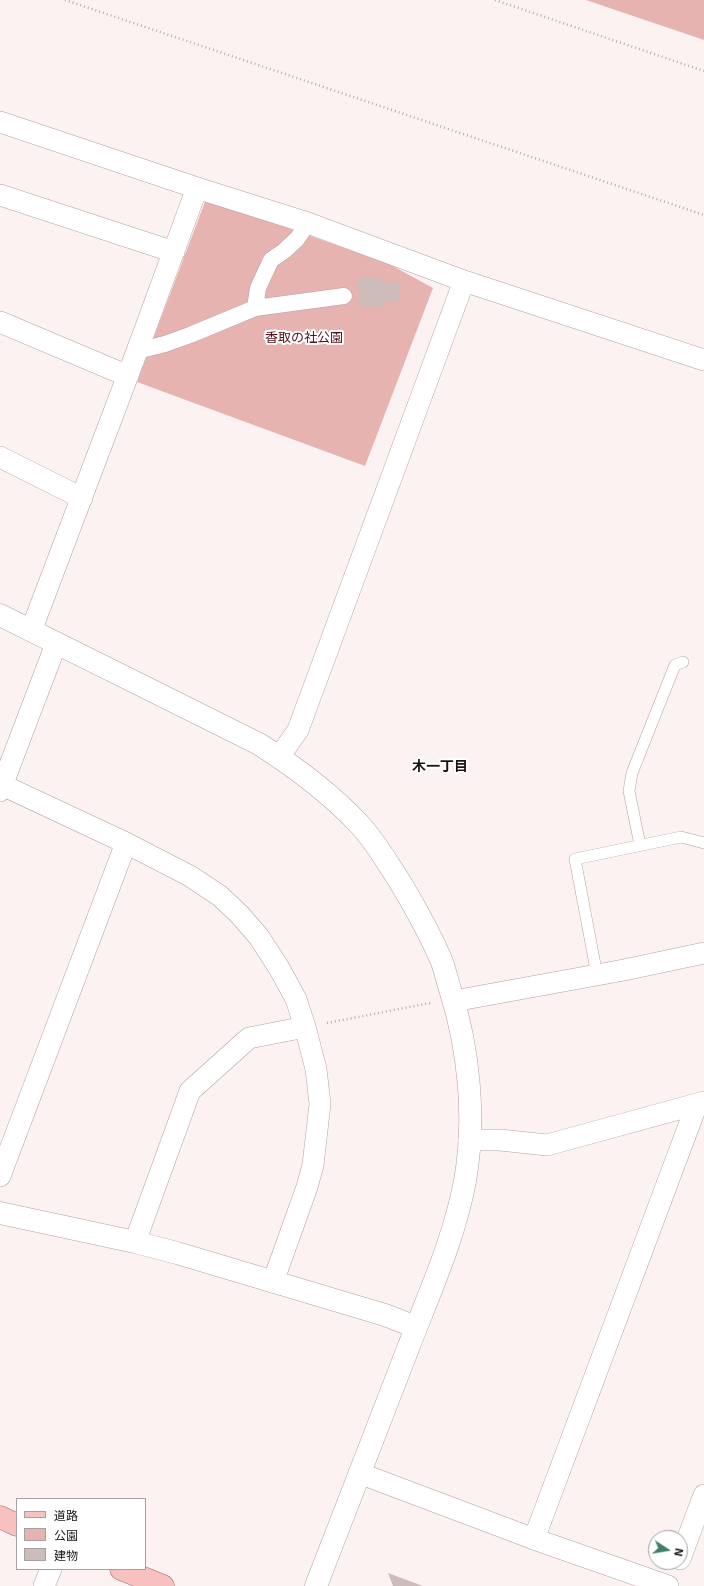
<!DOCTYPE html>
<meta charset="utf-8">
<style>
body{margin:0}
#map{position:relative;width:704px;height:1586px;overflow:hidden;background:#fdf2f2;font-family:"Exo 2","Noto Sans JP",sans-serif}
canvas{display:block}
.legend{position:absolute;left:16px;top:1498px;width:130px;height:72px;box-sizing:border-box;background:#fff;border:1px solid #a3a1a1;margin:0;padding:5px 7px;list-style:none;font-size:12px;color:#1a1414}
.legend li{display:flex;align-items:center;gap:8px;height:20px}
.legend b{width:20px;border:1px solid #a3a1a1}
.north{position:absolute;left:648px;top:1530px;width:40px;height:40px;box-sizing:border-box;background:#fff;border:1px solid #a3a1a1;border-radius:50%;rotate:102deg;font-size:11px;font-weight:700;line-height:16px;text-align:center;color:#1a1414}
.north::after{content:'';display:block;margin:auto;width:14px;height:18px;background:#407e6b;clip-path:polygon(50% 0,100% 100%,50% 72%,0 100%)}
</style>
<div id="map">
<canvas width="704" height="1586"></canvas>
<ul class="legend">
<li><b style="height:5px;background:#f8c1bf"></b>道路</li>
<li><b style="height:11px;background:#e7b3b1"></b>公園</li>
<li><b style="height:11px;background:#cebcbb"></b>建物</li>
</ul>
<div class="north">N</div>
</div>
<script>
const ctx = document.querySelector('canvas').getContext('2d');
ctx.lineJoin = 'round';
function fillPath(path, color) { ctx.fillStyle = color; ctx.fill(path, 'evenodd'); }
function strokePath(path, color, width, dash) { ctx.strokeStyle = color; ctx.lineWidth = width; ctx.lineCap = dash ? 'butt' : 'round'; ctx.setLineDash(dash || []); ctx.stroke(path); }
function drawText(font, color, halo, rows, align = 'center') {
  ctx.font = font + ' "Exo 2","Noto Sans JP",sans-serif'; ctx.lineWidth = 4; ctx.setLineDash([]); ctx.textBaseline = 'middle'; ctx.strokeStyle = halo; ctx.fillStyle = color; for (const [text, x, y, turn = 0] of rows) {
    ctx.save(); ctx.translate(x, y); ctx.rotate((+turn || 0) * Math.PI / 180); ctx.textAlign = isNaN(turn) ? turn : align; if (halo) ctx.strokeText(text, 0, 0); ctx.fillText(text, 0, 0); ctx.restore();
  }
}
const green = new Path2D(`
 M586 0H704V40Z
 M206 199 389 264 433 288 365 466 137 382Z`);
const building = new Path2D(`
 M381 277 382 282 399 283 400 302 383 301 382 307H361L357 278Z
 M388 1573 423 1586H393Z`);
const path = new Path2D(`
 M65 0 704 215
 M495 0 704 71
 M327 1023 430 1003`);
const service = new Path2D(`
 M640 845 629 791 632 773 675 665 683 662
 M597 975 575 859 681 837 704 843`);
const pedestrian = new Path2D(`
 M255 308 258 288 271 260 284 251 297 239 308 223
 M137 351 165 344 190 335 255 308 344 296`);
const minor = new Path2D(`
 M0 122 197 188 308 223 464 281 704 360
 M0 195 174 252
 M0 322 128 376
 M0 457 82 498
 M31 631 137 351 197 188
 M279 757 298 730 464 281
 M0 784 126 843 190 876 220 896 240 915 259 937 279 968 296 999 305 1027 316 1069 320 1104 313 1165 307 1187 273 1282
 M0 791 56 644
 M454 1001 624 970 704 953
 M469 1140H500L547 1145 704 1102
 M0 1176 126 843
 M135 1242 190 1091 249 1038 305 1027
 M359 1473 534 1539 668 1586
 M534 1539 697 1104
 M680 1559 704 1495
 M44 1586 51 1569`);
const tertiary = new Path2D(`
 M0 615 259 744C295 767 329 792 359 824 375 841 387 862 400 882 415 907 430 934 442 962 445 970 447 980 450 989 469 1049 476 1118 465 1181 454 1240 428 1296 407 1351 376 1430 346 1508 316 1586
 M0 1213 135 1242 177 1253 385 1315 416 1327`);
const primary = new Path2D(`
 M0 1517 17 1525
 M121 1569 163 1586`);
const parkNames = [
 ["香取の社公園",304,338]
];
const neighbourhoodNames = [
 ["木一丁目",440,766]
];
fillPath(green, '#e7b3b1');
fillPath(building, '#cebcbb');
strokePath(service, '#b2a1a0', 12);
strokePath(pedestrian, '#b2a1a0', 17);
strokePath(minor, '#b2a1a0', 22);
strokePath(tertiary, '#b2a1a0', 23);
strokePath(primary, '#a76968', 23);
strokePath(path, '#b6acac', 2.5, [1, 3]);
strokePath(service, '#fff', 11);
strokePath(pedestrian, '#fff', 16);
strokePath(minor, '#fff', 21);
strokePath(tertiary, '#fff', 22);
strokePath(primary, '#f8c1bf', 22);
drawText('13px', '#580e16', '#fff', parkNames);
drawText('bold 14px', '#1a1414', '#fff', neighbourhoodNames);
</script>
